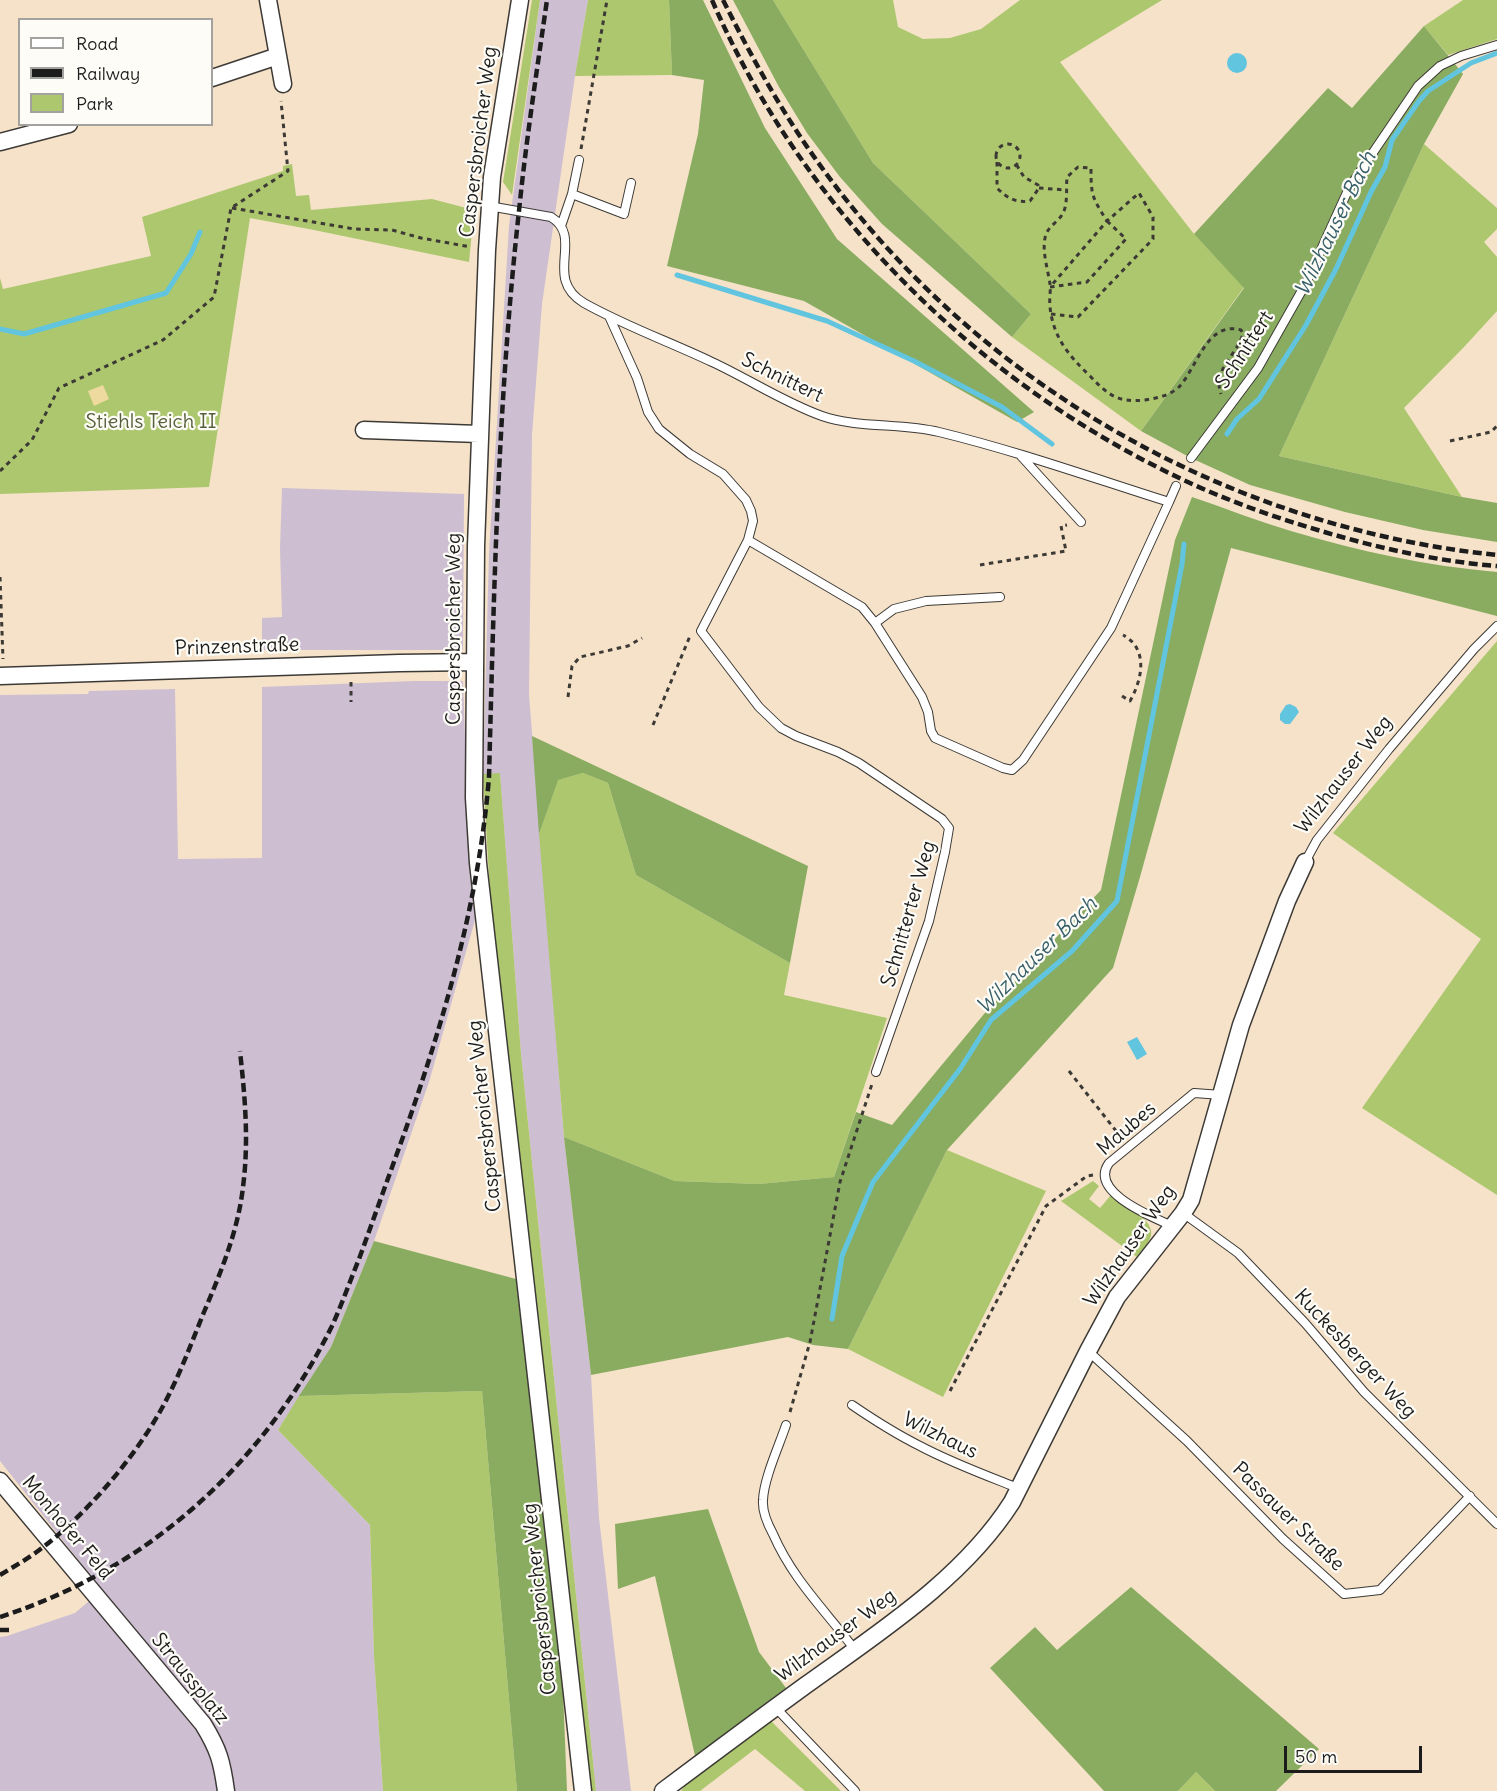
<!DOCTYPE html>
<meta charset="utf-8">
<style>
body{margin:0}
#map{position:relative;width:1497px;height:1791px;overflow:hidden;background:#f5e2c9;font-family:Delius,sans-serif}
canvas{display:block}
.legend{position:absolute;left:18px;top:18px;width:195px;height:108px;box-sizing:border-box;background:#fdfcf7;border:2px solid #a3a29f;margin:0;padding:8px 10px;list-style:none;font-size:18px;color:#1c1c1c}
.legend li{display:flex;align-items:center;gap:12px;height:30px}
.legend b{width:30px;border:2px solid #a3a29f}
.scale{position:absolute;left:1284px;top:1746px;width:138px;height:27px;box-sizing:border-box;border:3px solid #1c1c1c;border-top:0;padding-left:8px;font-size:18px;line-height:21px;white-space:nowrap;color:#1c1c1c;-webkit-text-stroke:4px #fdfcf7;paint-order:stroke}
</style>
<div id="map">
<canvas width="1497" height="1791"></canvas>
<ul class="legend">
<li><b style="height:8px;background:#fff"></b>Road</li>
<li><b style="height:8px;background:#1c1c1c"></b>Railway</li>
<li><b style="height:16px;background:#acc76d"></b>Park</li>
</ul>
<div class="scale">50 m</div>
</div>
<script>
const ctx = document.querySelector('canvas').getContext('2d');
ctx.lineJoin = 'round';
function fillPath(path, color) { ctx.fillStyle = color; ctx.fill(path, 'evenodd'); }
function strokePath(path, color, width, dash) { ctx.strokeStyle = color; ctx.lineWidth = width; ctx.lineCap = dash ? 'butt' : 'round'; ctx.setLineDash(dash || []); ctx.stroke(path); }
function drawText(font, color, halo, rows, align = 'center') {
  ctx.font = font + ' Delius,sans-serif'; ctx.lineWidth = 4.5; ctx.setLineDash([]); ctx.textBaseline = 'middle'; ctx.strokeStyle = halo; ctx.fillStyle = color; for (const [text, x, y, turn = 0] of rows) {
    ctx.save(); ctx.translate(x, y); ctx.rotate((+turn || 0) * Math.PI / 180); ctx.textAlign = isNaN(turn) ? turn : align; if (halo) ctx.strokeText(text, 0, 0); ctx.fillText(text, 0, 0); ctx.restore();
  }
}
const industrial = new Path2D(`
 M540 0H588L575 76 542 304 532 435 529 695 564 1137 591 1375 599 1518 631 1791H596L521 1054 500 774H483L489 553 509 226Z
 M282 488 464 494 463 650H262V618L282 617 280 548Z
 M414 681H463L470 870 475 920 429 1082 374 1241 331 1347 278 1430 370 1525 374 1656 383 1791H0V1637L7 1636 75 1613 102 1590 0 1461V695L88 694 89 691 175 689 178 859 262 858V687Z`);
const green = new Path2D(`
 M532 0H540L512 195 503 182Z
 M588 0H669L672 75 575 76Z
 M773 0H893L898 27 923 39 950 38 981 29 1020 0H1162L1060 62 1194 234 1244 287 1141 431 1012 337 1031 314 873 163Z
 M1463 0H1497V39L1448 55 1424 26Z
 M1424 144 1497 208V229L1484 242 1497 257V311L1464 347 1404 408 1462 497 1279 456Z
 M292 164 296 196 309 195 311 210 432 199 474 210 469 262 314 230 250 218 209 487 0 494V278L3 289 151 256 142 217 283 171V166Z
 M1497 641V1195L1362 1108 1481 939 1333 833Z
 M500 773 521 1054 596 1791H592L589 1788 491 911 483 774Z
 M583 773 608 783 636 875 790 963 784 995 887 1018 834 1177 759 1184 675 1181 564 1137 539 834 557 780Z
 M947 1150 1046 1191 943 1397 848 1349Z
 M1093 1181 1099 1186 1089 1199 1100 1208 1111 1195C1123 1204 1155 1219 1151 1236 1149 1243 1142 1250 1137 1257L1061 1201Z
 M482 1391 517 1791H383L374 1656 370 1525 278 1430 299 1396Z
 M768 1718 841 1791H805L755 1749 700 1791H681L686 1784Z
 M1196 1772 1215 1791H1178Z`);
const forest = new Path2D(`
 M669 0H703L765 128 837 239 1034 412 1017 422 804 301 667 266 698 134 704 80 672 75Z
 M733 0H773L873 163 1031 314 1012 337 882 224 840 177 807 133 779 87Z
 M1424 26 1463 74 1424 144 1279 456 1462 497 1497 503V542L1423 530 1345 512 1250 485 1191 458 1141 431 1244 288 1194 234 1328 88 1352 108Z
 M1192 497C1225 508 1257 521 1291 531 1358 551 1427 566 1497 572V616L1231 548 1140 877 1113 968 947 1150 848 1349 813 1345 788 1337 591 1375 564 1137 675 1181 759 1184 834 1177 856 1112 892 1125 984 1014 1101 890 1175 540Z
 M532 736 808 866 790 963 636 875 608 783 583 773 558 780 539 834Z
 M374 1241 516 1279 563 1691 567 1791H517L482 1391 299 1396 331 1347Z
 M708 1509 759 1652 786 1688 695 1756 655 1576 618 1589 615 1524Z
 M1131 1587 1319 1749 1276 1791H1215L1196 1772 1178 1791H1104L990 1668 1035 1627 1057 1650Z`);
const sand = new Path2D(`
 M103 385 109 399 94 406 88 391Z`);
const water = new Path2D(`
 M1227 63a10 10 0 1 1 20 0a10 10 0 1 1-20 0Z
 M1290 704 1296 707 1299 712 1290 724H1285L1280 720V714L1286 705Z
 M1137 1037 1147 1054 1137 1060 1127 1042Z`);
const stream = new Path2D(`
 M677 275 827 321 914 361 1002 407 1052 444
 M0 329 24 334 166 293 191 254 200 232
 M1227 434 1237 419 1259 399 1306 325 1336 269 1371 192 1385 167 1392 140 1419 101 1428 91 1471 63 1497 53
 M832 1319 842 1256 873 1182 960 1069 991 1020 1072 951 1117 901 1182 564 1184 544`);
const path = new Path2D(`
 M996 156a12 12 0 1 1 24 0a12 12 0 1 1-24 0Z
 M581 149 607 0
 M997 162V188C1007 198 1015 203 1030 201L1039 188 1038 185 1024 177 1016 164
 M1039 188 1066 190
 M232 208 354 229 392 230 421 238 471 247
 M1107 221 1126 239 1087 282 1050 287Z
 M1051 314 1078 317 1153 239V217L1139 193 1107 221C1092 197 1091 196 1091 168L1078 167 1067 177C1066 187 1068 204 1063 213 1058 223 1047 226 1045 238 1042 252 1048 270 1050 284 1051 291 1049 299 1050 307 1053 337 1069 356 1090 376 1108 395 1118 403 1145 400 1157 398 1169 396 1179 387 1197 368 1207 320 1241 330L1243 334C1237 355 1212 370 1221 394
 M1450 441 1491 432 1497 426
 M0 471 32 440 59 388 163 340 214 297 231 208 288 171 281 101
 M980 565 1066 551 1061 526 1067 525
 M0 577 3 659
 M351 682V702
 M1122 696 1130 701C1142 680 1149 649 1123 635
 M568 697 572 666 580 657 628 646 642 638
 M653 725 690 636
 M1069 1071 1120 1136
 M950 1391 1046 1206 1087 1176 1093 1175
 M790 1412 810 1342 840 1182 872 1084`);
const service = new Path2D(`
 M572 194 624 214 631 183
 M489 206 551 217C585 238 542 278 584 303 625 326 670 342 712 362 749 379 783 402 822 416 856 428 902 423 939 432 1017 451 1093 478 1169 502L1176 486
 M561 226 572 194 579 160
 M609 316 637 378 648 412 659 429 690 454 723 474 746 500 751 511 753 521 748 540 701 631 759 707 781 728 796 736 838 752 859 763 942 819 949 828 945 852 929 921 876 1072
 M1021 456 1081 522
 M1191 458 1258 368 1305 285 1349 188 1418 86 1440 66 1461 56 1497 45
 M748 540 862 607 875 623 922 697 928 712 931 731 935 738 1003 768 1012 770 1023 760 1111 628 1169 502
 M875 623 894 609 926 601 1000 597
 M1305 862 1317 840 1389 749 1474 649 1497 626
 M1183 1213 1238 1253 1305 1323 1364 1392 1497 1524
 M1172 1226C1153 1217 1088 1192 1109 1163L1194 1093 1222 1095
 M1088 1351 1187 1441 1283 1539 1344 1594 1380 1590 1470 1496
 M852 1405C874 1420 896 1434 920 1446 952 1463 985 1475 1018 1488
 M786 1425C779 1446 764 1478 763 1500 762 1512 767 1523 773 1534 793 1580 825 1610 855 1650
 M775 1707 855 1791`);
const minor = new Path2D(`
 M520 0 492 177 487 250 476 546 474 798 478 863 583 1791
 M278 56 283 84
 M212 78 278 56 268 0
 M0 142 69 124
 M364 430 479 434
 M0 676 399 663 475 662
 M0 1481 203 1724C219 1750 222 1762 226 1791
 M663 1791C711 1755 758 1720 806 1685 878 1633 963 1579 1012 1502L1088 1351 1117 1297 1183 1213 1191 1200 1241 1025 1287 901 1305 862`);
const rail = new Path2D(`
 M712 0C799 202 965 371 1161 469 1208 493 1258 512 1308 527 1369 546 1433 561 1497 566
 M723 0C753 60 785 118 825 172 983 388 1232 528 1497 555
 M0 1575C13 1567 26 1560 38 1551 85 1516 134 1459 162 1408 179 1377 191 1344 204 1312 221 1272 238 1231 243 1187 249 1140 245 1098 240 1051
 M0 1617C149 1569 263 1465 332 1326 342 1304 350 1281 359 1259 374 1218 388 1178 403 1137 444 1021 479 901 489 777 494 589 498 399 519 211 526 141 537 70 547 0
 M0 1630H9`);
const streetNames = [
 ["Caspersbroicher Weg",479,142,-83],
 ["Schnittert",1245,350,-57],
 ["Schnittert",782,378,26],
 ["Caspersbroicher Weg",454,629,-90],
 ["Prinzenstraße",237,647,-2],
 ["Wilzhauser Weg",1344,775,-52],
 ["Schnitterter Weg",909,914,-74],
 ["Caspersbroicher Weg",485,1116,-96],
 ["Maubes",1127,1129,-41],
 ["Wilzhauser Weg",1130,1246,-55],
 ["Kuckesberger Weg",1355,1354,47],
 ["Wilzhaus",940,1436,26],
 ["Passauer Straße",1288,1517,44],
 ["Monhofer Feld",67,1528,50],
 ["Caspersbroicher Weg",540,1599,-96],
 ["Wilzhauser Weg",836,1636,-36],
 ["Straussplatz",190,1679,51]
];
const parkNames = [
 ["Stiehls Teich II",151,422]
];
const waterNames = [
 ["Wilzhauser Bach",1336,224,-64],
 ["Wilzhauser Bach",1037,956,-44]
];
fillPath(industrial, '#cdbed2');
fillPath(green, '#acc76d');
fillPath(forest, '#89ac60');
fillPath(sand, '#eeda9e');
fillPath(water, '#62c5df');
strokePath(stream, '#62c5df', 5);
strokePath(service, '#3d3a36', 10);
strokePath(minor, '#3d3a36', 19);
strokePath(path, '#3d3a36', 3, [4.5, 4.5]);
strokePath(service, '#fff', 8);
strokePath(minor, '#fff', 16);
strokePath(rail, '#1c1c1c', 4.5, [9, 4.5]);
drawText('20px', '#1c1c1c', '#fdfcf7', streetNames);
drawText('20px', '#56603c', '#fdfcf7', parkNames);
drawText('italic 21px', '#38606a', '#fdfcf7', waterNames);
</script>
